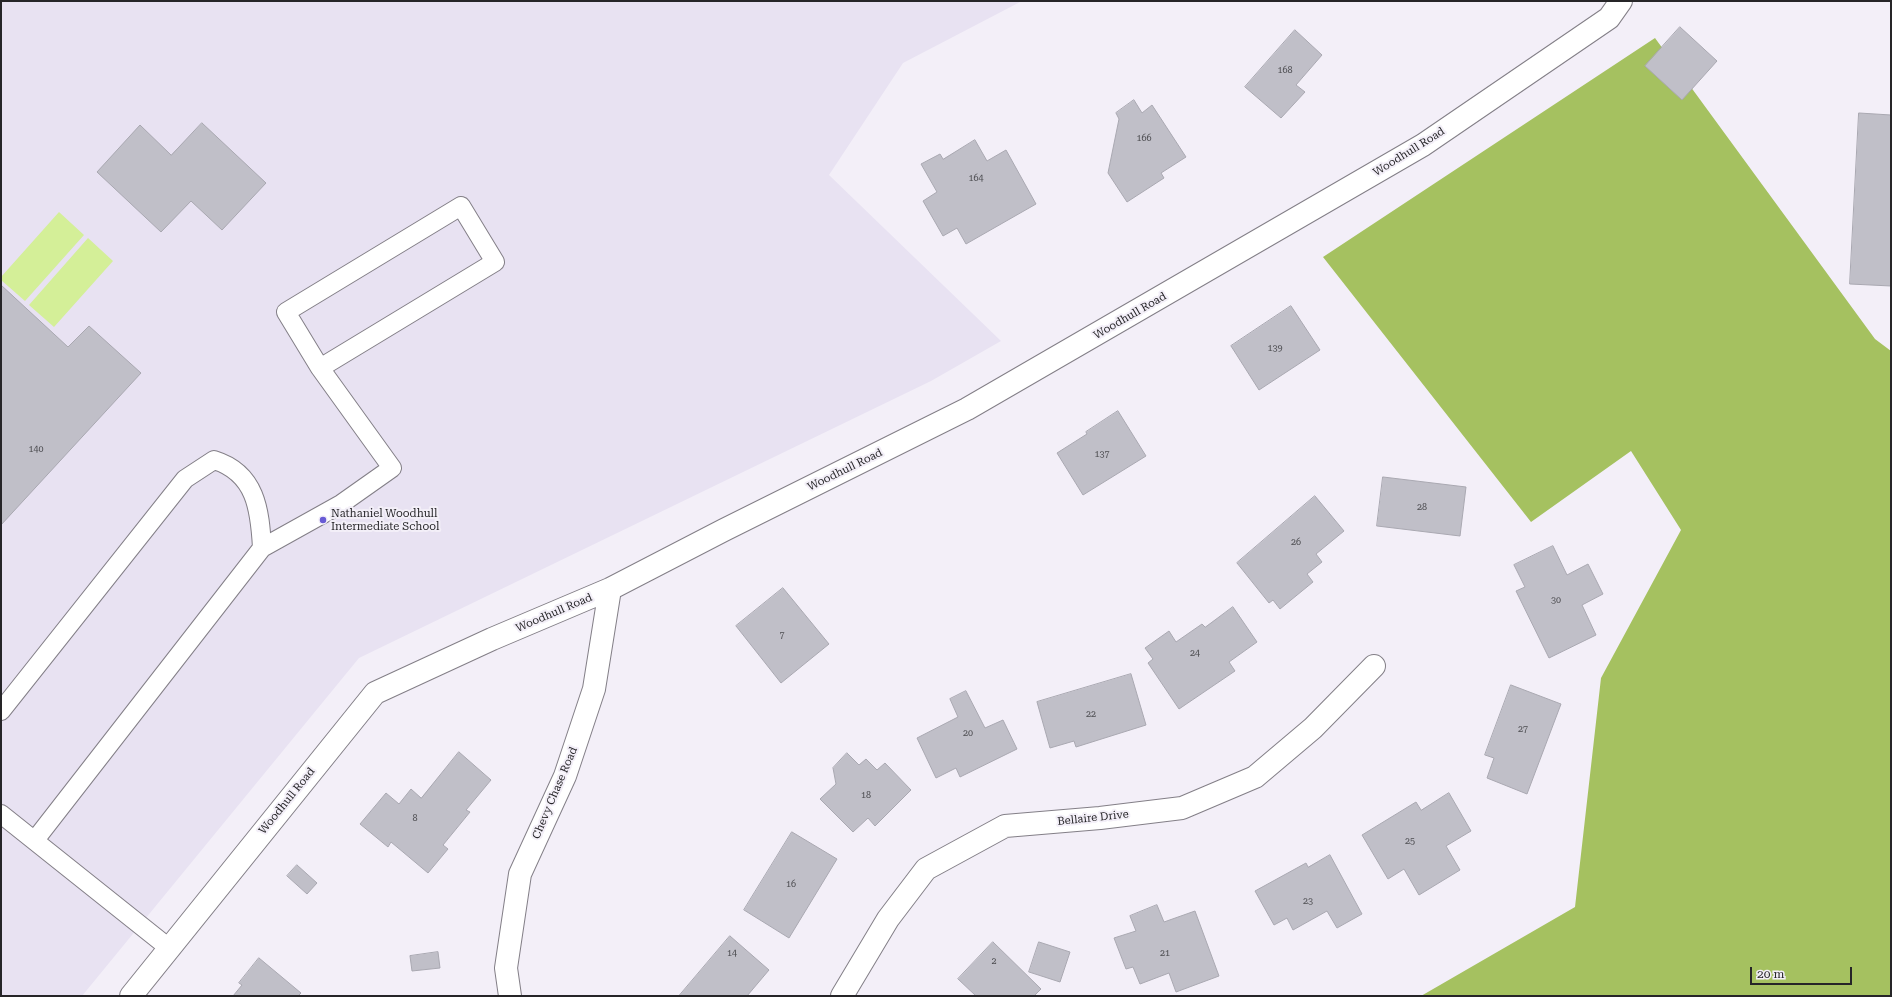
<!DOCTYPE html>
<style>
body{margin:0}
#map{position:relative;width:1892px;height:997px;overflow:hidden;background:#f3eff8;font-family:"Roboto Serif",serif}
canvas{display:block}
.frame{position:absolute;inset:0;border:2px solid #262528;pointer-events:none}
.scale{position:absolute;left:1750px;top:967px;width:102px;height:18px;box-sizing:border-box;border:2px solid #262528;border-top:0;padding-left:5px;font-size:12px;line-height:14px;white-space:nowrap;color:#262528;-webkit-text-stroke:3px #f3eff8;paint-order:stroke}
</style>
<div id="map">
<canvas width="1892" height="997"></canvas>
<div class="frame"></div>
<div class="scale">20 m</div>
</div>
<script>
const ctx = document.querySelector('canvas').getContext('2d');
ctx.lineJoin = 'round';
function fillPath(path, color) { ctx.fillStyle = color; ctx.fill(path, 'evenodd'); }
function strokePath(path, color, width, dash) { ctx.strokeStyle = color; ctx.lineWidth = width; ctx.lineCap = dash ? 'butt' : 'round'; ctx.setLineDash(dash || []); ctx.stroke(path); }
function drawText(font, color, halo, rows, align = 'center') {
  ctx.font = font + ' "Roboto Serif",serif'; ctx.lineWidth = 4; ctx.setLineDash([]); ctx.textBaseline = 'middle'; ctx.strokeStyle = halo; ctx.fillStyle = color; for (const [text, x, y, turn = 0] of rows) {
    ctx.save(); ctx.translate(x, y); ctx.rotate((+turn || 0) * Math.PI / 180); ctx.textAlign = isNaN(turn) ? turn : align; if (halo) ctx.strokeText(text, 0, 0); ctx.fillText(text, 0, 0); ctx.restore();
  }
}
const built = new Path2D(`
 M1 1H1022L903 63 829 175 1001 341 931 381 359 658 82 996H1Z`);
const green = new Path2D(`
 M59 212 84 235 25 301 1 280V277Z
 M88 238 113 261 54 327 29 305Z`);
const forest = new Path2D(`
 M1655 38 1875 339 1891 351V996H1421L1575 907 1601 678 1681 530 1631 451 1531 522 1323 257Z`);
const building = new Path2D(`
 M1680 27 1717 61 1682 100 1645 66Z
 M1295 30 1322 55 1296 85 1305 92 1281 118 1245 87Z
 M1134 100 1142 113 1152 105 1186 157 1161 173 1164 178 1127 202 1108 173 1119 119 1116 113Z
 M1859 113 1891 115V286L1850 284Z
 M202 123 266 183 222 230 191 201 161 232 97 172 140 125 171 155Z
 M975 140 987 161 1006 150 1036 204 966 244 957 228 943 236 923 201 937 192 921 164 940 154 943 159Z
 M1 285 68 347 89 326 141 373 1 525Z
 M1291 306 1320 350 1259 390 1231 346Z
 M1118 411 1146 456 1083 495 1057 453 1087 434 1086 432Z
 M1383 477 1466 487 1460 536 1377 526Z
 M1315 496 1344 531 1316 554 1322 562 1307 574 1313 582 1280 609 1273 600 1269 603 1237 563Z
 M1553 546 1567 575 1588 564 1603 594 1582 605 1596 635 1549 658 1516 591 1525 587 1514 565Z
 M783 588 829 644 781 683 736 626Z
 M1233 607 1257 642 1229 662 1235 671 1179 709 1148 663 1153 659 1145 648 1169 631 1176 642 1202 624 1205 627Z
 M1131 674 1146 725 1076 747 1074 741 1050 748 1037 702Z
 M1511 685 1561 704 1527 794 1487 778 1494 758 1485 755Z
 M966 691 985 728 1003 720 1017 749 960 777 956 768 936 778 917 738 958 717 950 699Z
 M459 752 491 780 466 810 470 812 443 845 448 849 428 873 391 842 388 847 360 824 386 793 399 804 411 789 421 798Z
 M847 753 859 765 866 759 877 770 885 763 911 790 875 826 868 818 853 832 820 799 836 784 833 768Z
 M1449 793 1471 831 1446 846 1460 870 1419 895 1404 869 1388 879 1362 835 1416 802 1421 810Z
 M792 832 837 859 789 938 744 910Z
 M1330 855 1362 914 1337 928 1327 911 1293 930 1287 918 1274 925 1255 891 1306 863 1308 867Z
 M297 865 317 883 307 894 287 876Z
 M1157 905 1164 922 1195 911 1219 976 1176 992 1169 973 1140 984 1133 967 1126 969 1114 938 1136 931 1130 916Z
 M730 936 769 970 747 996H679Z
 M993 942 1041 989 1034 996H976L958 979Z
 M1039 942 1070 952 1060 982 1029 972Z
 M438 952 440 968 412 971 410 956Z
 M259 958 301 993 298 996H233L242 985 239 983Z`);
const service = new Path2D(`
 M1 711 185 479 214 460C256 473 260 510 262 548
 M1 814 169 948
 M35 840 262 548 341 504 392 468 320 368 495 262 461 206 286 312 320 368`);
const minor = new Path2D(`
 M131 996 375 693 492 639 610 589 724 530 967 409 1423 145 1609 18 1621 1
 M510 996 506 968 520 874 565 776 594 689 610 589
 M842 996 888 919 926 869 1005 826 1100 818 1182 808 1255 777 1313 728 1374 666`);
const markers = [
 [323,520,4,"#685bd5"]
];
const numberNames = [
 ["168",1285,70],
 ["166",1144,138],
 ["164",976,178],
 ["139",1275,348],
 ["140",36,449],
 ["137",1102,454],
 ["28",1422,507],
 ["26",1296,542],
 ["30",1556,600],
 ["7",782,635],
 ["24",1195,653],
 ["22",1091,714],
 ["27",1523,729],
 ["20",968,733],
 ["18",866,795],
 ["8",415,818],
 ["25",1410,841],
 ["16",791,884],
 ["23",1308,901],
 ["14",732,953],
 ["21",1165,953],
 ["2",994,961]
];
const streetNames = [
 ["Woodhull Road",1409,152,-32],
 ["Woodhull Road",1130,316,-30],
 ["Woodhull Road",845,470,-26],
 ["Woodhull Road",554,613,-23],
 ["Chevy Chase Road",555,793,-67],
 ["Woodhull Road",287,801,-51],
 ["Bellaire Drive",1093,818,-6]
];
const poiNames = [
 ["Nathaniel Woodhull",331,514],
 ["Intermediate School",331,527]
];
fillPath(built, '#e8e2f2');
fillPath(green, '#d4ef98');
fillPath(forest, '#a5c160');
fillPath(building, '#c0bfc8');
strokePath(building, '#a9a8b1', 1);
strokePath(service, '#837f87', 20);
strokePath(minor, '#837f87', 24);
strokePath(service, '#fff', 18);
strokePath(minor, '#fff', 22);
for (const [x, y, r, color] of markers) { const dot = new Path2D(); dot.arc(x, y, r, 0, 2 * Math.PI); ctx.fillStyle = color; ctx.fill(dot); strokePath(dot, '#f3eff8', 1.5); }
drawText('9px', '#4c4c50', null, numberNames);
drawText('11px', '#262528', '#f3eff8', streetNames);
drawText('11px', '#262528', '#f3eff8', poiNames, 'left');
</script>
